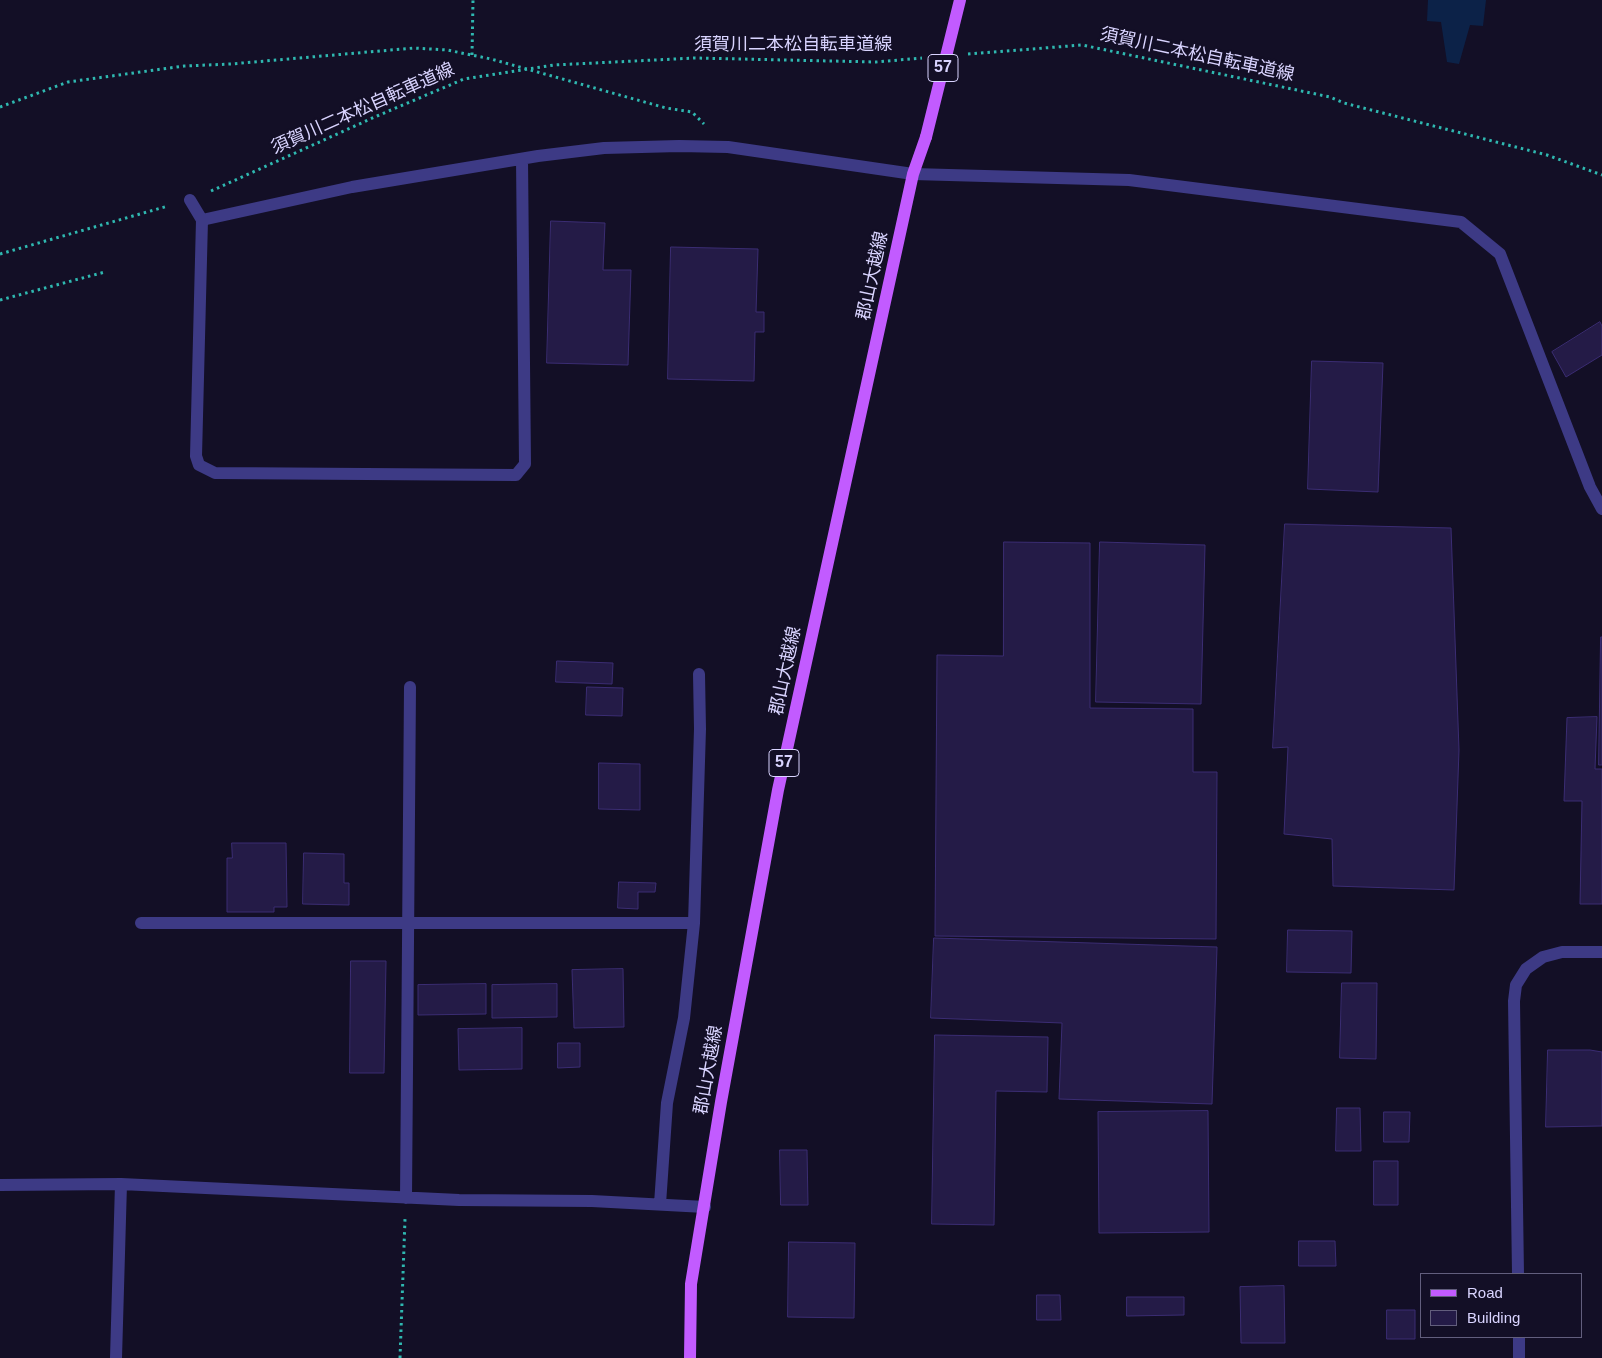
<!DOCTYPE html>
<meta charset="utf-8">
<style>
body{margin:0}
#map{position:relative;width:1602px;height:1358px;overflow:hidden;background:#130f26;font-family:Helvetica,sans-serif}
canvas{display:block}
.legend{position:absolute;left:1420px;top:1273px;width:162px;height:65px;box-sizing:border-box;background:#130f26;border:1px solid #625e7d;margin:0;padding:6px 9px;list-style:none;font-size:15px;color:#d9d4ff}
.legend li{display:flex;align-items:center;gap:10px;height:25px}
.legend b{width:25px;border:1px solid #625e7d}
</style>
<div id="map">
<canvas width="1602" height="1358"></canvas>
<ul class="legend">
<li><b style="height:6px;background:#c25bff"></b>Road</li>
<li><b style="height:14px;background:#241b47"></b>Building</li>
</ul>
</div>
<script>
const ctx = document.querySelector('canvas').getContext('2d');
ctx.lineJoin = 'round';
function fillPath(path, color) { ctx.fillStyle = color; ctx.fill(path, 'evenodd'); }
function strokePath(path, color, width, dash) { ctx.strokeStyle = color; ctx.lineWidth = width; ctx.lineCap = dash ? 'butt' : 'round'; ctx.setLineDash(dash || []); ctx.stroke(path); }
function drawText(font, color, halo, rows, align = 'center') {
  ctx.font = font + ' Helvetica,"Noto Sans JP",sans-serif'; ctx.lineWidth = 4.5; ctx.setLineDash([]); ctx.textBaseline = 'middle'; ctx.strokeStyle = halo; ctx.fillStyle = color; for (const [text, x, y, turn = 0] of rows) {
    ctx.save(); ctx.translate(x, y); ctx.rotate((+turn || 0) * Math.PI / 180); ctx.textAlign = isNaN(turn) ? turn : align; if (halo) ctx.strokeText(text, 0, 0); ctx.fillText(text, 0, 0); ctx.restore();
  }
}
const water = new Path2D(`
 M1428 0H1486L1483 26 1470 25 1459 64 1447 62 1441 22 1427 21Z`);
const building = new Path2D(`
 M551 221 605 223 603 270H631L628 365 547 363Z
 M671 247 758 249 756 312H764V332H755L754 381 668 379Z
 M1600 322 1602 326V355L1566 377 1552 352Z
 M1312 361 1383 363 1378 492 1308 489Z
 M1285 524 1451 528 1459 750 1454 890 1333 886 1332 839 1284 834 1288 747 1273 748Z
 M1004 542 1090 543V708L1193 709V772H1217L1216 939 935 936 937 655 1003 656Z
 M1100 542 1205 545 1201 704 1096 702Z
 M1601 637H1602V765H1599Z
 M557 661 613 663 612 684 556 682Z
 M587 687 623 688 622 716 586 715Z
 M1597 717 1595 769H1602V904H1580L1582 801H1564L1567 718Z
 M599 763 640 764V810L599 809Z
 M232 843H286L287 907H274V912H227V858H232Z
 M304 853 344 854V883H349V905L303 904Z
 M619 882 656 883 655 892H638V909L618 908Z
 M1288 930 1352 931 1351 973 1287 972Z
 M934 938 1217 947 1212 1104 1059 1099 1062 1023 931 1018Z
 M351 961H386L384 1073H350Z
 M623 969 624 1027 574 1028 572 970Z
 M1342 983H1377L1376 1059 1340 1058Z
 M486 984V1014L418 1015V985Z
 M557 984V1017L492 1018V985Z
 M522 1028V1069L459 1070 458 1029Z
 M935 1035 1048 1037 1047 1092 996 1091 994 1225 932 1224Z
 M558 1043H580V1067L558 1068Z
 M1548 1050H1590L1602 1052V1126L1546 1127Z
 M1337 1108H1360L1361 1151H1336Z
 M1208 1111 1209 1232 1099 1233 1098 1112Z
 M1384 1112H1410L1409 1142H1384Z
 M780 1150H807L808 1205H781Z
 M1374 1161H1398V1205H1374Z
 M1299 1241H1335L1336 1266H1299Z
 M789 1242 855 1243 854 1318 788 1317Z
 M1284 1286 1285 1343H1241L1240 1287Z
 M1037 1295H1060L1061 1320H1037Z
 M1127 1297H1184V1315L1127 1316Z
 M1387 1310H1415V1339H1387Z`);
const path = new Path2D(`
 M968 54 1082 45 1330 97 1344 103 1547 155 1602 175
 M472 55 473 0
 M0 107 68 82 184 66 231 64 414 48 447 50 491 59 666 108 692 112 704 124
 M211 191 377 116 464 79 554 65 695 58 876 62 922 58
 M0 254 168 206
 M0 300 105 272
 M400 1358 405 1219`);
const minor = new Path2D(`
 M522 159 525 464 516 475 215 473 199 465 196 456 202 220 352 187 538 156 604 148 679 146 728 147 913 174 1129 180 1461 222 1500 254 1590 487 1602 509
 M190 200 202 220
 M141 923H694
 M121 1184 459 1200 592 1201 705 1207
 M0 1185 121 1184 116 1358
 M406 1198 410 687
 M660 1204 667 1103 684 1018 694 923 700 729 699 674
 M1518 1274 1514 1001 1516 985 1526 969 1543 957 1562 952H1602
 M1519 1337V1358`);
const major = new Path2D(`
 M690 1358 691 1284 721 1102 778 790 913 174 926 137`);
const majorBridge = new Path2D(`
 M926 137 960 0`);
const shields = [
 [943,68,30],
 [784,763,30]
];
const shieldNames = [
 ["57",943,68],
 ["57",784,763]
];
const streetNames = [
 ["須賀川二本松自転車道線",793,45],
 ["須賀川二本松自転車道線",1197,55,12],
 ["須賀川二本松自転車道線",363,109,-24],
 ["郡山大越線",873,276,-78],
 ["郡山大越線",786,671,-78],
 ["郡山大越線",709,1070,-80]
];
fillPath(water, '#0c2248');
fillPath(building, '#241b47');
strokePath(building, '#3b2d73', 1);
strokePath(path, '#2fb8b0', 3, [2.5, 4]);
strokePath(minor, '#3d3a85', 12);
strokePath(major, '#c25bff', 12);
strokePath(majorBridge, '#c25bff', 12);
for (const [x, y, w] of shields) { const box = new Path2D(); box.roundRect(x - w / 2, y - 13.5, w, 27, 4); ctx.fillStyle = '#130f26'; ctx.fill(box); strokePath(box, '#d9d4ff', 1); }
drawText('bold 16px', '#d9d4ff', null, shieldNames);
drawText('18px', '#d9d4ff', '#130f26', streetNames);
</script>
